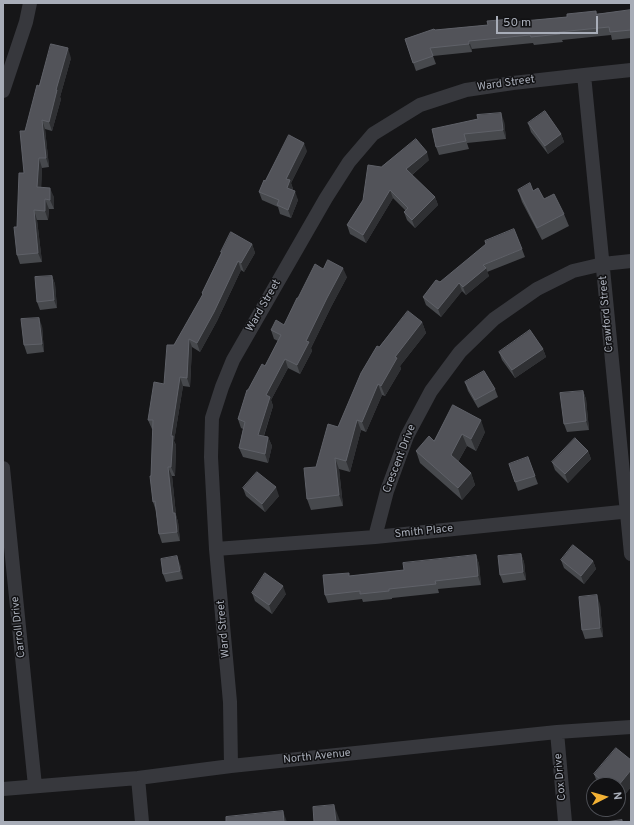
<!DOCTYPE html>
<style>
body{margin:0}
#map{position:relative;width:634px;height:825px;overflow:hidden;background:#161618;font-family:Overpass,sans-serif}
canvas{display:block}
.frame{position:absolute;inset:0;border:4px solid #a8adb8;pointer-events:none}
.north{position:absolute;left:586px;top:777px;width:40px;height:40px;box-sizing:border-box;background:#111113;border:1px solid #4d4f55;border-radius:50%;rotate:84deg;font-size:11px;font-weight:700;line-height:16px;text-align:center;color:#a8adb8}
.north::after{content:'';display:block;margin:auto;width:14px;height:18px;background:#f2b134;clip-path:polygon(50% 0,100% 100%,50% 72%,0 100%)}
.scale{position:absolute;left:496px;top:16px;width:102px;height:18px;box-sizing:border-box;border:2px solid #a8adb8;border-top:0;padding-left:5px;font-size:12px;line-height:14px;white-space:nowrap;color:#a8adb8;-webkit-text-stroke:3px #111113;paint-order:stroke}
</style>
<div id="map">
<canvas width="634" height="825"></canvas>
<div class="frame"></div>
<div class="north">N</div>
<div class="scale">50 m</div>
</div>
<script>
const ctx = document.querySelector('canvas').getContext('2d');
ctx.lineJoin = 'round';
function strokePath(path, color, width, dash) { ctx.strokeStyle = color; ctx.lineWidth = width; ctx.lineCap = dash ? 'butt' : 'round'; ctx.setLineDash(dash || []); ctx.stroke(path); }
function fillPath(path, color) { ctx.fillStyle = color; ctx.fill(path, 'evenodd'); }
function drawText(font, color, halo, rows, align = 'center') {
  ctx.font = font + ' Overpass,sans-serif'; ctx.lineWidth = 3; ctx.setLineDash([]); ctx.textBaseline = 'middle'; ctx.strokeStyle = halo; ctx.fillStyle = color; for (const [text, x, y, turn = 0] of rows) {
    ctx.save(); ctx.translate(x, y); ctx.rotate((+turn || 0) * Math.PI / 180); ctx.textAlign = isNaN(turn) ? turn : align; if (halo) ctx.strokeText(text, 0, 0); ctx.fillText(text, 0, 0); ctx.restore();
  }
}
const street = new Path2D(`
 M584 75 631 554
 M3 91 26 22 30 3
 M3 468 35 786
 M375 537 387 491 407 436 431 391 460 352 494 319 537 289 573 271 603 264 631 261
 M216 549 375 537 631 511
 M557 732 565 822
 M231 766 230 702 216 549 211 457 212 418 222 387 233 360 326 198 349 162 373 134 420 105 466 90 513 83 584 75 631 70
 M138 778 142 822
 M3 789 138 778 231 766 557 732 631 727`);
const wall = new Path2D(`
 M631 10V38L612 40 611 35 562 40 563 42 534 45 533 43 472 49V52L433 56 436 64 416 71 405 39 435 30 488 25 512 19 514 22 567 17 596 11 597 14Z
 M71 58 60 97 61 99 52 131 45 129 49 167 42 168 41 187 54 197V209H49L48 220H37L42 262 20 264 17 255V227L24 173 39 86Z
 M504 121 506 139 467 143 469 149 439 155 436 147 432 129Z
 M528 123 561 134 564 142 548 154 531 132Z
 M307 151 291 183 293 189 292 190 298 200 291 218 280 214 278 207 262 200 259 192 265 181Z
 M429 160 412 175 435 197 438 205 415 228 407 220 404 212 406 211 393 198 366 243 350 234 347 225 363 200 381 167Z
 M518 190 533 191 564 214 569 226 542 240 522 202Z
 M252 244 255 253 244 272 241 270 217 321 200 352 192 347 190 387 183 386 174 441 176 445 175 476H172L176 515 178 522 180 541 162 543 159 534 156 511 153 502 151 476 153 429H152L148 420 164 384 174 345 203 295 202 293 221 253V252Z
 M522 249 525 257 487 272 489 276 466 295 462 291 441 317 426 305 423 297 440 282Z
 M323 269 347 277 331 307 311 348 312 351 300 374 288 368 271 400 273 406 264 436 268 437 272 446 268 463 243 457 239 448 243 429 241 428 238 419 248 390 265 366 278 341 274 339 271 330 284 325 298 298Z
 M52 276 55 284 57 308 40 310 37 302Z
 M422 322 426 333 400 366 401 369 385 396 382 395 366 432 361 430 350 472 339 469 343 506 311 510 307 499 316 467 338 427 379 347Z
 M42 326 44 352 27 354 24 345Z
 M543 349 546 357 515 378 502 360 499 352Z
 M465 382 495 389 498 397 478 408 468 391Z
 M583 391 586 399 589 430 567 432 564 424Z
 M453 405 485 432 476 451 467 446 458 462 471 473 475 485 462 500 420 463 416 451 434 441Z
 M588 451 591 459 568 483 555 470 552 462Z
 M528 457 538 484 518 491 515 482Z
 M243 488 279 496 265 512 246 496Z
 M521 554 524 562 526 580 503 583 500 575Z
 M476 555 479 564 481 585 438 589 439 593 392 598V599L363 602 362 599 328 603 325 595 350 576 404 570Z
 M561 560 593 561 596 569 584 584 564 568Z
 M180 564 183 579 166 582 163 574Z
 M252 593 286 594 272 614 255 601Z
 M600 604 603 637 585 639 582 630Z
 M594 774 631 787 618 803V785H598Z`);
const shadedWall = new Path2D(`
 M469 41 472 49V52L469 44Z
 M68 48 71 58 60 97 61 99 52 131 49 122 56 90Z
 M501 113 504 121 506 139 503 130Z
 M42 120 45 129 49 167 46 158Z
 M561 134 564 142 548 154 545 146Z
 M304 143 307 151 291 183 293 189 290 196 287 188 286 179Z
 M427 152 429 160 409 177 406 169Z
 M39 158 42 168 41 196 37 187Z
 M50 188 54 197V209L50 200Z
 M390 190 393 198 366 243 363 235Z
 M295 191 298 200 291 218 288 210Z
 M435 197 438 205 415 228 412 220Z
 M45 199 49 209 48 220 45 211Z
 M34 210 37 220 42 262 38 253Z
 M252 244 255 253 244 272 241 263Z
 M238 261 241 270 217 321 200 352 197 343Z
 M343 268 347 277 331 307 311 348 312 351 300 374 297 365 306 341 327 298Z
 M486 268 489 276 466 295 463 287Z
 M52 276 55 284 57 308 54 300Z
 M459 283 462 291 441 317 438 309Z
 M39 318 42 326 44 352 42 344Z
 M422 322 426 333 400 366 401 369 385 396 381 386 395 357Z
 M189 339 192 347 190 387 187 378Z
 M543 349 546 357 515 378 512 370Z
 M285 359 288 368 271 400 273 406 261 444 258 435 266 395Z
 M180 377 183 386 174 441 176 445 175 476 171 467V436Z
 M378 384 382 395 366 432 362 422Z
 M583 391 586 399 589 430 586 421Z
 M357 420 361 430 350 472 346 461Z
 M481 420 485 432 476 451 471 439Z
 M462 434 467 446 455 467 451 455Z
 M268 437 272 446 268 463 265 454Z
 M588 451 591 459 568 483 565 474Z
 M335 458 339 469 343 506 339 495Z
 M168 467 172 476 176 515 178 522 180 541 177 532 173 513Z
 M471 473 475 485 462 500 458 488Z
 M276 487 279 496 265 512 262 504Z
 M521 554 524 562 526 580 523 572Z
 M476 555 479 564 481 585 478 576Z
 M177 556 180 564 183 579 180 571Z
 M593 561 596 569 584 584 581 576Z
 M283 586 286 594 272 614 269 605Z
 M597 595 600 604 603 637 600 628Z
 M631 770V787L618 803V786Z
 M334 805 340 821V822H336Z
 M283 811 287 822H284Z`);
const building = new Path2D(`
 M631 10V30L610 32 609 27 559 32 560 34 531 37 530 35 469 41V44L430 48 433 56 413 63 405 39 434 29 435 30 488 25 487 21 512 19 513 22 567 17V14L596 11V14Z
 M51 44 68 48 56 90H57L49 122 42 120 46 158H39L37 187 50 188V200L45 199V211L34 210 38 253 17 255 14 227H17L19 173H24L20 131H25L37 85 39 86Z
 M545 111 561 134 545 146 528 123Z
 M501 113 503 130 464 134 466 141 436 147 432 129 478 119 477 115Z
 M289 135 304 143 286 179 290 180 287 188 295 191 288 210 277 205 279 200 259 192 264 180 265 181Z
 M416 139 427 152 406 169 435 197 412 220 404 212 408 208 390 190 363 235 347 225 363 200 368 165 381 167Z
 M530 183 533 191 538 188 544 199 554 194 564 214 537 228 518 190Z
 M514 229 522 249 483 265 486 268 463 287 459 283 438 309 423 297 436 280 440 282 486 244 485 241Z
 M231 232 252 244 241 263 238 261 214 312 197 343 189 339 187 378 180 377 171 436H173L171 467H168L173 513H175L177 532 159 534 155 501 153 502 150 476H151L153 420H148L154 382 164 384 167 345H174L203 294 202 293 222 252H221Z
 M328 260 343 268 327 298 306 341 309 342 297 365 285 359 266 395 270 397 258 435 268 437 265 454 239 448 245 422 238 419 247 390H248L262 364 265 366 281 335 271 330 276 320 284 325 297 298H298L315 264 323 269Z
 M52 276 54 300 37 302 35 277Z
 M408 311 422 322 395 357 397 358 381 386 378 384 362 422 357 420 346 461 335 458 339 495 307 499 304 468 316 467 328 424 338 427 361 373 377 346 379 347Z
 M39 318 42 344 24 345 21 319Z
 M530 330 543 349 512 370 499 352Z
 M484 371 495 389 475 400 465 382Z
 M583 391 586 421 564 424 560 393Z
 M453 405 481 420 471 439 462 434 451 455 471 473 458 488 416 451 429 436 434 441Z
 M575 438 588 451 565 474 552 462Z
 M528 457 535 476 515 482 509 464Z
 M257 472 276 487 262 504 243 488Z
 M573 545 593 561 581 576 561 560Z
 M521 554 523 572 500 575 498 556Z
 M476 555 478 576 435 581 436 584 389 589V591L360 594V591L325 595 323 575 349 573V576L404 570 403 563Z
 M177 556 180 571 163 574 161 559Z
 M265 573 283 586 269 605 252 593Z
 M597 595 600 628 582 630 579 597Z
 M616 748 631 760V770L618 786V785H607L594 774Z
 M334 805 336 822H314L313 807Z
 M283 811 284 822H226V817Z
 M622 820V822H606Z`);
const streetNames = [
 ["Ward Street",506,84,-8],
 ["Ward Street",264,306,-60],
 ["Crawford Street",607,314,-95],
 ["Crescent Drive",400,459,-69],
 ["Smith Place",424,532,-6],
 ["Carroll Drive",19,627,-96],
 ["Ward Street",224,629,-95],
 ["North Avenue",317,757,-6],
 ["Cox Drive",561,777,-95]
];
strokePath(street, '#37383d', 14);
fillPath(wall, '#47494d');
fillPath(shadedWall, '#2f3033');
fillPath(building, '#525359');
strokePath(building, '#5f6168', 1);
drawText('11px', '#a8adb8', '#111113', streetNames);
</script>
